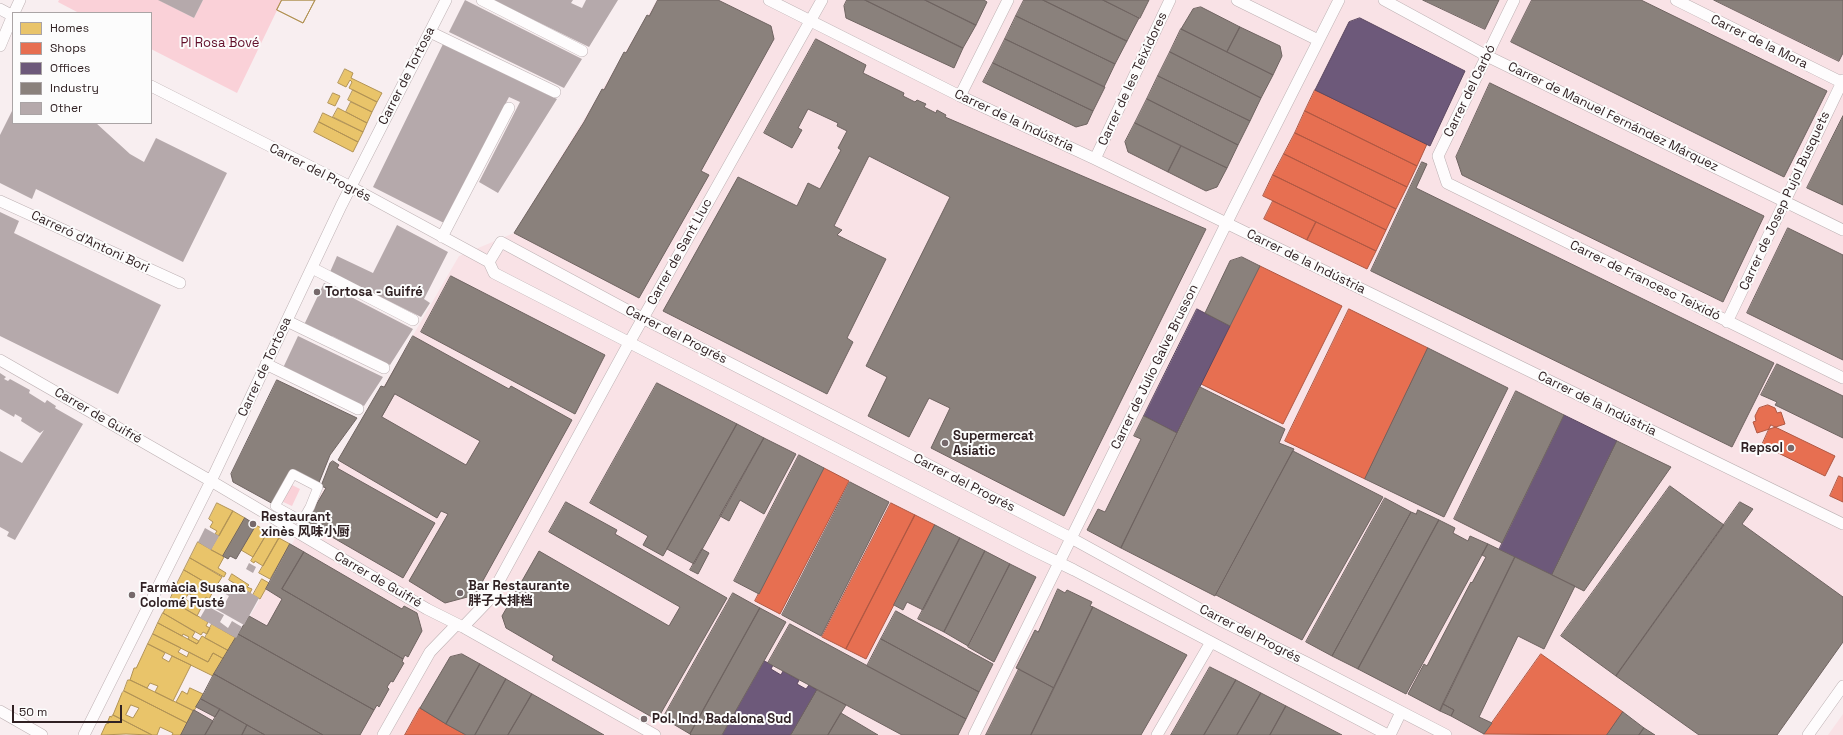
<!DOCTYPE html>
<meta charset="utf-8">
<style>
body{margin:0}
#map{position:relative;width:1843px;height:735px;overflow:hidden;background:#f8eef0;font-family:"Space Grotesk",sans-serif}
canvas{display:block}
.legend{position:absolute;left:12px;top:12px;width:140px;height:112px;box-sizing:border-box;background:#fcfcfc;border:1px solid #aaa4a5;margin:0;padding:5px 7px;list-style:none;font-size:12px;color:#302123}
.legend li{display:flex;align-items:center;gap:8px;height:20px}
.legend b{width:20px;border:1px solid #aaa4a5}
.scale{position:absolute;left:12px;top:705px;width:110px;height:18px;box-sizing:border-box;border:2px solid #302123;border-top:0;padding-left:5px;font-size:12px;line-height:14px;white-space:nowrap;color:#302123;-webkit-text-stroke:3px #fcfcfc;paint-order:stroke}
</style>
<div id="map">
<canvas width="1843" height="735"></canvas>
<ul class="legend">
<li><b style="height:11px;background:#e9c46a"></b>Homes</li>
<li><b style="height:11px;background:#e76f51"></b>Shops</li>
<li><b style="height:11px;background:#6d597a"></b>Offices</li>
<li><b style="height:11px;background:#8a817c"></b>Industry</li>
<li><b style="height:11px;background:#b5a9ab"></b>Other</li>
</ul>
<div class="scale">50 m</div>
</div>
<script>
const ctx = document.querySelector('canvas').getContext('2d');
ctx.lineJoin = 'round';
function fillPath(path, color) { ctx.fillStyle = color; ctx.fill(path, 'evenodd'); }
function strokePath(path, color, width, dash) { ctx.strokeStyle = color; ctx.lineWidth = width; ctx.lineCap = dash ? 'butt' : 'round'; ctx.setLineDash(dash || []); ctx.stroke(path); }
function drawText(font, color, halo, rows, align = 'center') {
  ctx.font = font + ' "Space Grotesk","Noto Sans SC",sans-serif'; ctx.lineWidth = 4; ctx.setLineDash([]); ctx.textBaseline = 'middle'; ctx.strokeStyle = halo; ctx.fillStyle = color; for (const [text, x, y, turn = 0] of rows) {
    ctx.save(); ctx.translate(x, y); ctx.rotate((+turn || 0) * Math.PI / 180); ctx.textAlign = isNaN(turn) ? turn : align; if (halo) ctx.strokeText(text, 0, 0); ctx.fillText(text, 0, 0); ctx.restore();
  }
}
const built = new Path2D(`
 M657 0H1843V642L1777 735H181L459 256 514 233Z
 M1843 714V735H1828Z`);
const green = new Path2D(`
 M59 0H159L194 18 203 0H282L237 93 151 49V13H79L58 2Z
 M290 484 300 489 292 506 281 501Z`);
const homes = new Path2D(`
 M282 0H315L303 23 277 10Z
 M282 0H315L303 23 277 10Z
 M345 69 353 73 351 78 382 93 377 102 349 88 352 82 350 80 346 87 338 83Z
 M353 90 377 102 372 112 348 100Z
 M333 93 340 96 335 106 328 103Z
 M351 102 372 112 367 123 346 112Z
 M338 108 367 123 363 132 333 117Z
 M323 113 363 132 358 142 319 122Z
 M319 122 358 142 353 152 314 132Z
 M217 503 233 511 219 536 215 534 217 531 210 527 213 522 209 519Z
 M233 511 245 518 223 556 211 550Z
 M256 525 268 532 253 557 241 550Z
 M268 532 279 538 263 566 255 561 254 563 251 561Z
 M279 538 290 544 270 579 259 573Z
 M198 542 224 557 218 568 226 573 224 577 190 558Z
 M190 558 222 577 215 588 184 570Z
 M184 570 215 588 209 599 206 597 203 602 176 586Z
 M232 574 249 585 247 587 252 589 250 593 229 580Z
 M262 579 269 583 260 599 253 595Z
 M176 586 189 593 185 599 190 602 194 596 204 602 197 616 170 600Z
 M170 600 208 622 206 626 210 628 207 634 203 632 201 635 163 613 165 609 163 608Z
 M163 613 195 632 192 637 199 641 197 644 188 639 189 637 183 634 182 636 158 623Z
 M158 623 197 644 202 636 229 651 224 659 213 653 208 662 153 634Z
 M212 624 236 638 229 651 205 638Z
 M153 634 181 648 178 652 187 657 189 652 208 662 213 653 224 659 213 676 148 644Z
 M148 644 165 653 162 658 169 662 172 656 191 665 173 701 155 692 158 686 150 683 147 688 130 680 134 668H136Z
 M128 680H130L194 711 187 723 124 691Z
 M190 688 203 694 194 711 176 702 182 691 187 694Z
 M124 691 187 723 181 735H172L173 733 160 727 157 735H152L113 715 122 693ZM131 705 139 708 133 718 126 715Z
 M113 715 123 720 152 735 126 734 101 735 106 724 109 723H107L110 716 111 717Z`);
const shops = new Path2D(`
 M1315 90 1427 144 1417 166 1305 111Z
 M1305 111 1417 166 1407 187 1295 133Z
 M1295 133 1407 187 1396 209 1284 154Z
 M1284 154 1396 209 1386 230 1273 175Z
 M1273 175 1386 230 1376 251 1263 196Z
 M1273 201 1316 222 1307 240 1264 219Z
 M1316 222 1376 251 1367 269 1307 240Z
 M1260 266 1342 306 1283 424 1201 384Z
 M1349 309 1428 348 1365 479 1285 441Z
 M1768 405 1775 408 1777 413 1781 412 1785 424 1757 433 1753 422 1756 421 1755 416 1759 408Z
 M1771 425 1835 456 1825 476 1762 445Z
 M824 468 849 481 780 614 755 601Z
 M1839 476 1843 478V502L1830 496Z
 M891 503 915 515 846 649 822 637Z
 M915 515 935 525 866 659 846 649Z
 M1541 654 1623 712 1607 735 1484 734Z
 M420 708 446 724 466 735H405Z`);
const offices = new Path2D(`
 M1360 18 1465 71 1430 146 1315 90 1349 22Z
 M1197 309 1230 326 1177 433 1144 416Z
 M1564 415 1617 441 1552 575 1499 550Z
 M764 661 773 665 771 669 781 675 783 671 799 680 797 684 806 689 809 685 817 690 791 735H722Z`);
const industry = new Path2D(`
 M658 0H718L771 26 774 39 701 171 709 175 639 298 514 233 584 122 602 89 604 90 624 52 626 53 647 15 649 16Z
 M847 0H865L963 48 954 68 846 18 844 6Z
 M865 0H925L976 25 963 48Z
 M925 0H984L987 2 976 25Z
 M1024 0H1043L1127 41 1115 64 1016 16Z
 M1043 0H1103L1139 18 1127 41Z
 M1103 0H1149L1140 18Z
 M1423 0H1499L1485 29Z
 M1532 0H1641L1827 91 1784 177 1511 42Z
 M1714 0H1843V53L1839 61Z
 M1201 7 1240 27 1227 52 1181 29 1193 9Z
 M1016 16 1115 64 1104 87 1005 39Z
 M1240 27 1280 46 1282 56 1273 75 1227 52Z
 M1181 29 1273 75 1261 98 1170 52Z
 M816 39 866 65 863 73 904 93 903 96 915 102 917 100 926 104 924 107 936 113 937 110 946 115 945 117 1206 229 1064 516 931 448 950 408 929 398 909 437 868 416 887 377 866 366 950 197 869 156 834 226 842 230 837 235 886 259 847 338 853 342 827 394 663 311 738 177 797 206 808 183 820 189 841 150 838 148 847 131 837 126 838 123 808 109 798 128 802 130 792 148 764 133Z
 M1005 39 1105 87 1093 111 993 63Z
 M1170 52 1261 98 1250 121 1158 76Z
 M993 63 1093 111 1087 124 1076 127 983 82Z
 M1158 76 1250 121 1238 145 1147 99Z
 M1490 83 1764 216 1723 302 1462 175 1456 157Z
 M1147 99 1238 145 1227 168 1135 123Z
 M1843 116V205L1807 188Z
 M1135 123 1181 146 1168 172 1128 152 1125 142Z
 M1181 146 1227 168 1217 187 1206 191 1168 172Z
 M1422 162 1427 164 1416 188 1774 363 1732 447 1371 271Z
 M1788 228 1843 255V360L1747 313Z
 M1242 257 1260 266 1230 326 1205 313 1230 261Z
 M451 276 605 355 575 414 421 332Z
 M413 336 509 389 511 386 572 420 475 595 445 603 409 581 448 514 441 511 437 518 338 460 381 386 384 387ZM395 394 480 441 466 465 382 417Z
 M1428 348 1508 388 1444 517 1365 479Z
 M1777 364 1843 396V438L1775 405 1777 402 1761 395Z
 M277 380 357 418 330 455 318 485 293 473 275 505 233 482 231 474Z
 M657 383 737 424 663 556 643 545 648 536 590 503Z
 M1200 387 1285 429 1279 443 1294 449 1215 596 1121 548Z
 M1516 391 1564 415 1502 543 1454 519Z
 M1144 416 1177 433 1121 548 1087 530 1098 509 1105 512 1141 439 1134 436Z
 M737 424 764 438 694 564 667 549Z
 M764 438 796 454 764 514 740 500 729 521 720 516Z
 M1617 441 1671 467 1584 591 1552 575Z
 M1293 451 1383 497 1302 640 1216 595Z
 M799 455 824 468 759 594 734 581Z
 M333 461 339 465 337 468 435 523 403 578 306 522 326 488 321 486 330 463Z
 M850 482 889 502 821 636 782 615Z
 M1670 486 1724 525 1616 676 1561 636Z
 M1385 498 1411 512 1332 656 1306 642Z
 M566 502 617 530 615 534 727 598 657 720 552 660 554 656 506 628 502 616 539 551 669 626 680 607 549 532Z
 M1740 502 1753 509 1742 524 1843 597V642L1777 735H1699L1616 676Z
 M1418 510 1439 520 1358 669 1332 656 1411 512 1416 514Z
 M245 518 256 525 236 559 230 556 228 559 223 556Z
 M1439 520 1455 528 1453 533 1468 541 1470 536 1488 544 1406 694 1358 669Z
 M935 525 960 538 923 610 907 602 903 610 894 605Z
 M960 538 985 551 944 632 918 619Z
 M290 544 304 552 282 589 403 659 402 662 404 663 393 682 391 681 387 687 389 689 379 707 377 705 374 710 238 634 249 616 267 626 282 599 266 589Z
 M1488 544 1515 557 1440 711 1408 694 1424 664 1427 666 1471 582 1472 583 1486 557 1482 555Z
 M702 549 709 553 698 574 690 570Z
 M985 551 1010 564 968 646 944 632Z
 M304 552 402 609 404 606 417 613 422 631 408 657 405 655 403 659 282 589Z
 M1515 557 1575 586 1544 649 1518 636 1479 717 1492 723 1484 734 1451 716 1454 710 1443 704Z
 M1010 564 1036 577 994 662 968 647Z
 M1058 589 1065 593 1067 590 1092 602 1090 606 1093 607 1054 688 1016 668 1035 630 1038 632Z
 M733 593 760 608 690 734 663 718Z
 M1093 607 1187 655 1141 735H1031Z
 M760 608 786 622 764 661 722 735H691L690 734Z
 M896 611 993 664 979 692 881 639Z
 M790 624 966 719 958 735H902L768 663Z
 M238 634 374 710 360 735H323L214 674Z
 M881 639 979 692 966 719 867 666Z
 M462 654 480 664 446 724 420 708 450 657Z
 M480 664 506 679 475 735H466L446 724Z
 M1210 667 1236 680 1204 735H1171Z
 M1019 669 1054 688 1031 735H986Z
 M214 674 323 735H265L201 699Z
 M506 679 532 694 508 735H475Z
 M1236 680 1261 693 1237 735H1204Z
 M817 690 846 705 841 713 828 735H791Z
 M1261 693 1286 706 1270 735H1237Z
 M532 694 548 703 604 735H508Z
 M201 699 220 709 215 717 196 707Z
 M1443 704 1454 710 1451 716 1440 711Z
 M1286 706 1342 735H1270Z
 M220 709 247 725 242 735H205Z
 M194 710 213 721 205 735H181Z
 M1623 712 1644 728 1639 735H1607Z
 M841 713 878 735H828Z
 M247 725 265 735H242Z
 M1644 728 1655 735H1639Z`);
const building = new Path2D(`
 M158 0H203L194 18Z
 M465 0 582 59 564 88 449 32Z
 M493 0H573L571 3 582 8 586 0H618L589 47Z
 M443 44 557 99 498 193 479 182 520 102 509 97 444 223 373 187Z
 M13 109V123H96L130 154 144 162 156 138 227 173 183 262 36 189 32 199 0 183V135Z
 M0 212 19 221 14 233 161 305 118 394 0 336Z
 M397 225 448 252 424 299 430 303 421 317 330 272 337 256 373 273Z
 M324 283 413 329 390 365 332 336 329 341 303 327Z
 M298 336 383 377 364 406 283 368Z
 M0 373 6 377 4 379 8 381 10 379 30 390 29 393 45 403 47 400 56 406 55 408 83 424 15 540 7 536 9 532 0 527V451L22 463 44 430 40 433 21 421 22 418 15 414 14 417 0 409Z
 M205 528 219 536 211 550 198 542Z
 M249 563 256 567 253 573 246 569Z
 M236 584 259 598 244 625 214 608 218 602 224 605 229 596 222 592 225 587 232 591Z
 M207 606 224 615 220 622 228 628 232 621 242 627 236 638 200 618Z`);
const pedestrian = new Path2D(`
 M293 474 318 487 310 507 302 521 275 506Z`);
const minor = new Path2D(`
 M482 0 582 51
 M769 0 960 96 1095 159 1843 524
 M1237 0 1318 40
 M1384 0 1487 56 1843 230
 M1514 0 1438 156 1447 183 1843 378
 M1676 0 1843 83
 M0 9 13 16
 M14 13 20 0
 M430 32 555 92
 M0 46 13 15
 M151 86 351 187 489 262 494 273 1033 550 1074 570 1388 735
 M960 96 1008 0
 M1095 159 1170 0
 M0 201 180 283
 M442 237 509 108
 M489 262 501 242 642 318 1071 538 1220 620 1307 663 1446 735
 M312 268 413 320
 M287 321 384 368
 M1727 322 1843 80
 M0 360 211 481 427 609 463 627 655 735
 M266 364 358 409
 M463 627 488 601 629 343 822 0
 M0 711 42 735
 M84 735 211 481 341 206 446 0
 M383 735 430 652 457 624
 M974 735 1234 208 1339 0
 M1157 735 1211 642
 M1390 735 1401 712
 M1808 735 1843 686`);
const markers = [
 [317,292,4,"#76696b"],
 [945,443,4,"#76696b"],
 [1791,448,4,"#76696b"],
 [253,524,4,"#76696b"],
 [460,593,4,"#76696b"],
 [132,595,4,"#76696b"],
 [644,719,4,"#76696b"]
];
const streetNames = [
 ["Carrer de la Mora",1759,42,26],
 ["Carrer de Tortosa",407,76,-63],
 ["Carrer de les Teixidores",1133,79,-65],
 ["Carrer del Carbó",1470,91,-64],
 ["Carrer de Manuel Fernández Márquez",1613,117,26],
 ["Carrer de la Indústria",1014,121,25],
 ["Carrer del Progrés",320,173,27],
 ["Carrer de Josep Pujol Busquets",1785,201,-65],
 ["Carreró d'Antoni Bori",90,242,25],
 ["Carrer de Sant Lluc",680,252,-61],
 ["Carrer de la Indústria",1306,262,26],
 ["Carrer de Francesc Teixidó",1645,281,26],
 ["Carrer del Progrés",676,335,27],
 ["Carrer de Tortosa",265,367,-65],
 ["Carrer de Julio Galve Brusson",1155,367,-64],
 ["Carrer de la Indústria",1597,404,26],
 ["Carrer de Guifré",98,416,30],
 ["Carrer del Progrés",964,483,27],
 ["Carrer de Guifré",378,580,30],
 ["Carrer del Progrés",1250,634,27]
];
const parkNames = [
 ["Pl Rosa Bové",220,43]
];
const poiNames = [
 ["Tortosa - Guifré",325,292],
 ["Supermercat",953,436],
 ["Asiatic",953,451],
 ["Repsol",1783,448,"right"],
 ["Restaurant",261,517],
 ["xinès 风味小厨",261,532],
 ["Bar Restaurante",468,586],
 ["胖子大排档",468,601],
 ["Farmàcia Susana",140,588],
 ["Colomé Fusté",140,603],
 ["Pol. Ind. Badalona Sud",652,719]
];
fillPath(built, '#f9e2e6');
fillPath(green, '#fad1d8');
fillPath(homes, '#e9c46a');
strokePath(homes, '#b29355', 1);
fillPath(shops, '#e76f51');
strokePath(shops, '#b05843', 1);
fillPath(offices, '#6d597a');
strokePath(offices, '#5b4860', 1);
fillPath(industry, '#8a817c');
strokePath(industry, '#6f6461', 1);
fillPath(building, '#b5a9ab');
strokePath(pedestrian, '#bdb1b3', 10);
strokePath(minor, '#bdb1b3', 12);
strokePath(pedestrian, '#fefcfd', 9);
strokePath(minor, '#fefcfd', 11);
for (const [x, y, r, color] of markers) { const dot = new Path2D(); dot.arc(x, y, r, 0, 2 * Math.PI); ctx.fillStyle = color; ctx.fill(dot); strokePath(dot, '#fcfcfc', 1.5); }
drawText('13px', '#302123', '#fcfcfc', streetNames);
drawText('13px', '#610e29', '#fcfcfc', parkNames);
drawText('bold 13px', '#302123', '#fcfcfc', poiNames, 'left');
</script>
